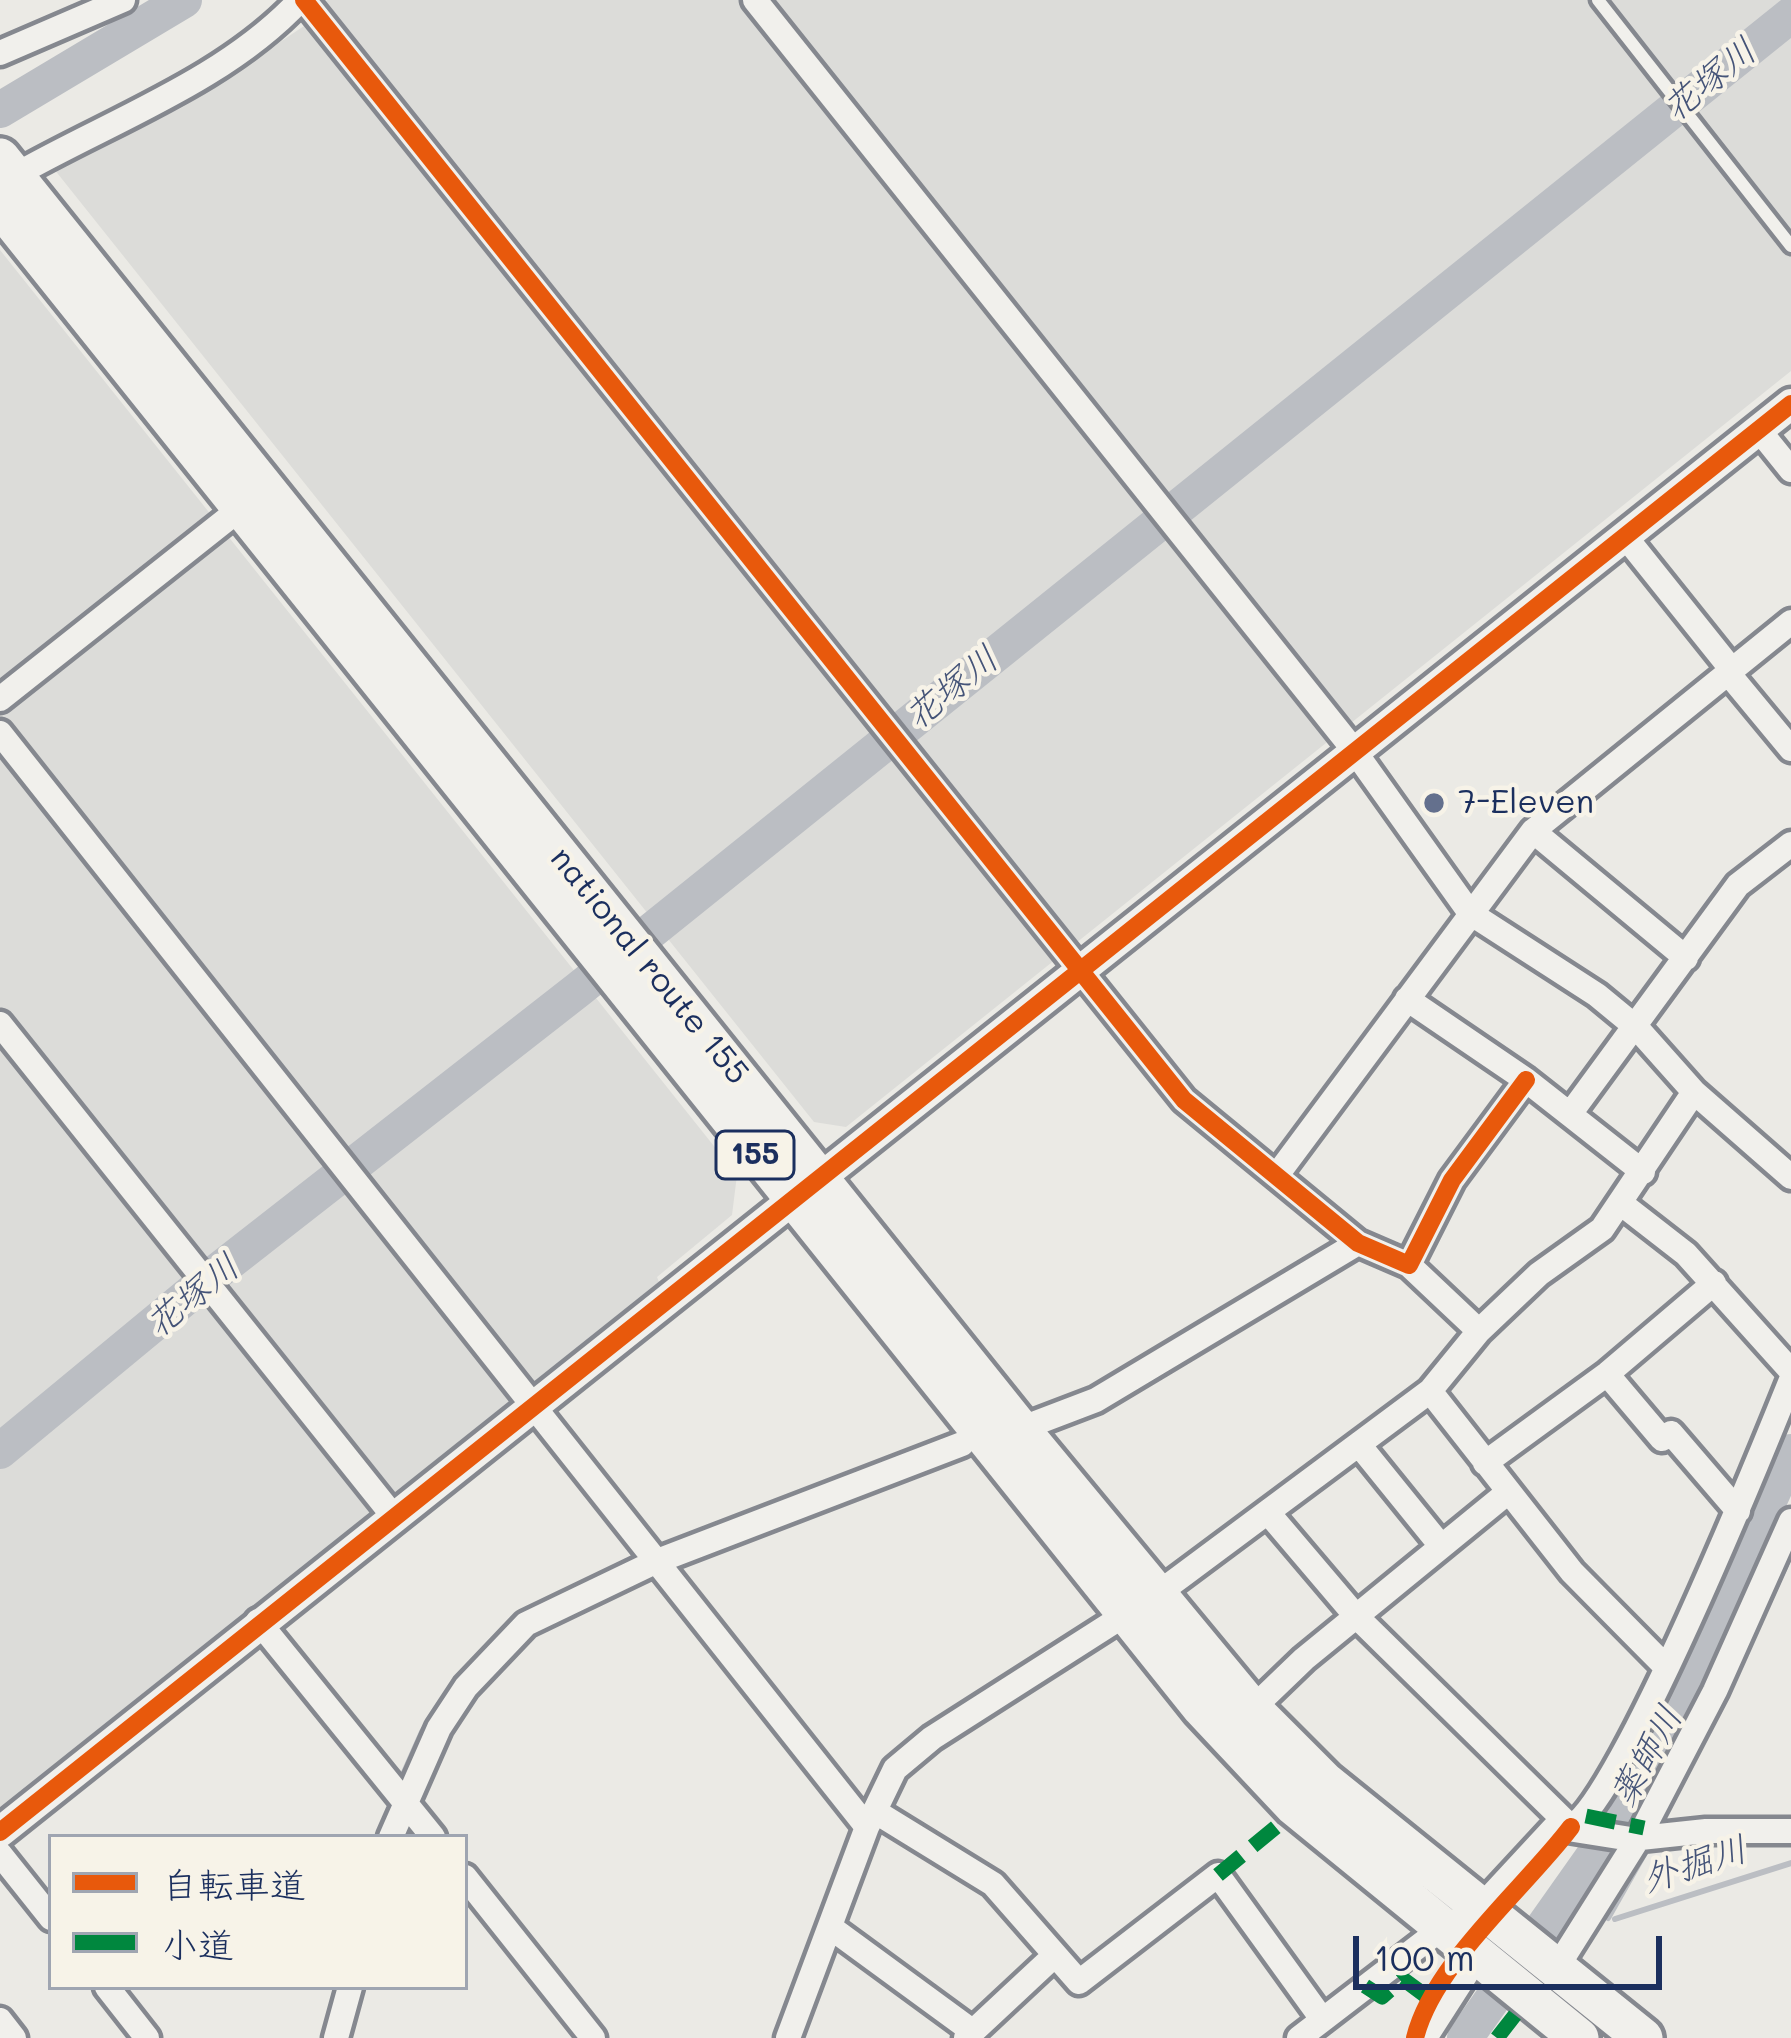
<!DOCTYPE html>
<meta charset="utf-8">
<style>
body{margin:0}
#map{position:relative;width:1791px;height:2038px;overflow:hidden;background:#ebeae5;font-family:Mali,"Klee One",sans-serif}
canvas{display:block}
.legend{position:absolute;left:48px;top:1834px;width:420px;height:156px;box-sizing:border-box;background:#f7f3e8;border:3px solid #9fa5b1;margin:0;padding:15px 21px;list-style:none;font-size:36px;color:#1b2f5e}
.legend li{display:flex;align-items:center;gap:24px;height:60px}
.legend b{width:60px;border:3px solid #9fa5b1}
.scale{position:absolute;left:1353px;top:1936px;width:309px;height:54px;box-sizing:border-box;border:6px solid #1b2f5e;border-top:0;padding-left:15px;font-size:36px;line-height:42px;white-space:nowrap;color:#1b2f5e;-webkit-text-stroke:9px #f7f3e8;paint-order:stroke}
</style>
<div id="map">
<canvas width="1791" height="2038"></canvas>
<ul class="legend">
<li><b style="height:15px;background:#e8590c"></b>自転車道</li>
<li><b style="height:15px;background:#00873e"></b>小道</li>
</ul>
<div class="scale">100 m</div>
</div>
<script>
const ctx = document.querySelector('canvas').getContext('2d');
ctx.lineJoin = 'round';
function fillPath(path, color) { ctx.fillStyle = color; ctx.fill(path, 'evenodd'); }
function strokePath(path, color, width, dash) { ctx.strokeStyle = color; ctx.lineWidth = width; ctx.lineCap = dash ? 'butt' : 'round'; ctx.setLineDash(dash || []); ctx.stroke(path); }
function drawText(font, color, halo, rows, align = 'center') {
  ctx.font = font + ' Mali,"Klee One",sans-serif'; ctx.lineWidth = 9; ctx.setLineDash([]); ctx.textBaseline = 'middle'; ctx.strokeStyle = halo; ctx.fillStyle = color; for (const [text, x, y, turn = 0] of rows) {
    ctx.save(); ctx.translate(x, y); ctx.rotate((+turn || 0) * Math.PI / 180); ctx.textAlign = isNaN(turn) ? turn : align; if (halo) ctx.strokeText(text, 0, 0); ctx.fillText(text, 0, 0); ctx.restore();
  }
}
const built = new Path2D(`
 M327 0H1791V371L846 1127 814 1122 54 169 183 107 307 24Z
 M0 250 737 1175 732 1215 657 1277 659 1282 0 1807Z`);
const stream = new Path2D(`
 M720 1524 769 1505
 M1737 1671 1791 1554
 M465 1672 501 1634
 M402 1777 422 1732 453 1686
 M1557 1910 1574 1914
 M1608 1918 1646 1851
 M1615 1919 1791 1863`);
const river = new Path2D(`
 M0 110 184 0
 M0 1451 214 1274 579 989 1791 15
 M1465 2038 1600 1847 1654 1756 1791 1452`);
const service = new Path2D(`
 M1598 0 1791 246`);
const minor = new Path2D(`
 M304 0 1184 1100 1358 1243 1409 1265 1452 1180 1526 1080
 M755 0 1353 749 1470 913 1597 995 1637 1028 1694 1092 1791 1177
 M0 53 123 0
 M14 176C108 122 225 81 300 0
 M1758 429 1791 470
 M1624 535 1732 670
 M1728 673 1791 749
 M0 699 241 508
 M0 733 867 1827
 M1533 831 1686 958
 M1407 999 1526 1080 1643 1172
 M0 1024 394 1517
 M1570 1114 1738 885 1791 844
 M1277 1175 1533 831 1791 622
 M1623 1205 1686 1254 1791 1371
 M1409 1265 1479 1331
 M1607 1374 1662 1439 1671 1433 1738 1511
 M1430 1391 1572 1572 1666 1667
 M1020 1429 1096 1400 1358 1243
 M1360 1446 1441 1546
 M1485 1463 1607 1374 1714 1283
 M1270 1515 1355 1615 1571 1827
 M258 1621 433 1837
 M1252 1709 1304 1659 1507 1493
 M876 1812 993 1884 1079 1982 1218 1875 1322 2019
 M1571 1827C1621 1800 1762 1452 1791 1380
 M391 1837 439 1728 466 1687 526 1624 655 1562 962 1444
 M0 1854 51 1918
 M465 1877 593 2038
 M830 1927 972 2031
 M1556 1969 1639 1837 1715 1691 1791 1521
 M107 1987 147 2038
 M0 2020 14 2038
 M336 2038 350 1987
 M788 2038 867 1827 895 1769 932 1738 1156 1595 1430 1391 1479 1331 1539 1274 1602 1229 1694 1092
 M966 2038 1055 1955
 M1299 2038 1441 1929 1479 1909 1555 1827 1631 1839 1706 1831H1791
 M1425 2038 1477 1957`);
const tertiary = new Path2D(`
 M0 1832 1791 404`);
const trunk = new Path2D(`
 M0 158 1020 1429 1252 1709 1325 1782 1643 2038
 M0 206 1202 1708 1294 1806 1579 2038`);
const quiet = new Path2D(`
 M1586 1816 1644 1828
 M1218 1875 1282 1822
 M1365 1986 1382 1997 1403 1979 1430 1999
 M1497 2038 1515 2015`);
const cycleway = new Path2D(`
 M304 0 1184 1100 1358 1243 1409 1265 1452 1180 1526 1080
 M0 1832 1791 404
 M1415 2038C1433 1964 1525 1888 1571 1827`);
const markers = [
 [1434,803,12,"#64708d"]
];
const shields = [
 [755,1155,78]
];
const shieldNames = [
 ["155",755,1155]
];
const poiNames = [
 ["7-Eleven",1458,803]
];
const streetNames = [
 ["national route 155",649,966,51]
];
const waterNames = [
 ["花塚川",1710,80,-39],
 ["花塚川",952,688,-39],
 ["花塚川",193,1296,-39],
 ["薬師川",1647,1756,-61],
 ["外掘川",1695,1865,-18]
];
fillPath(built, '#dcdcd9');
strokePath(stream, '#bbbec3', 6);
strokePath(river, '#bbbec3', 36);
strokePath(service, '#85888f', 21);
strokePath(minor, '#85888f', 33);
strokePath(tertiary, '#85888f', 39);
strokePath(trunk, '#85888f', 48);
strokePath(service, '#f1f0ec', 12);
strokePath(minor, '#f1f0ec', 24);
strokePath(tertiary, '#f1f0ec', 30);
strokePath(trunk, '#f1f0ec', 39);
strokePath(quiet, '#00873e', 15, [30, 15]);
strokePath(cycleway, '#e8590c', 18);
for (const [x, y, r, color] of markers) { const dot = new Path2D(); dot.arc(x, y, r, 0, 2 * Math.PI); ctx.fillStyle = color; ctx.fill(dot); strokePath(dot, '#f7f3e8', 4.5); }
for (const [x, y, w] of shields) { const box = new Path2D(); box.roundRect(x - w / 2, y - 24, w, 48, 9); ctx.fillStyle = '#f7f3e8'; ctx.fill(box); strokePath(box, '#1b2f5e', 3); }
drawText('bold 30px', '#1b2f5e', null, shieldNames);
drawText('33px', '#1b2f5e', '#f7f3e8', poiNames, 'left');
drawText('33px', '#1b2f5e', '#f7f3e8', streetNames);
drawText('italic 36px', '#455478', '#f7f3e8', waterNames);
</script>
